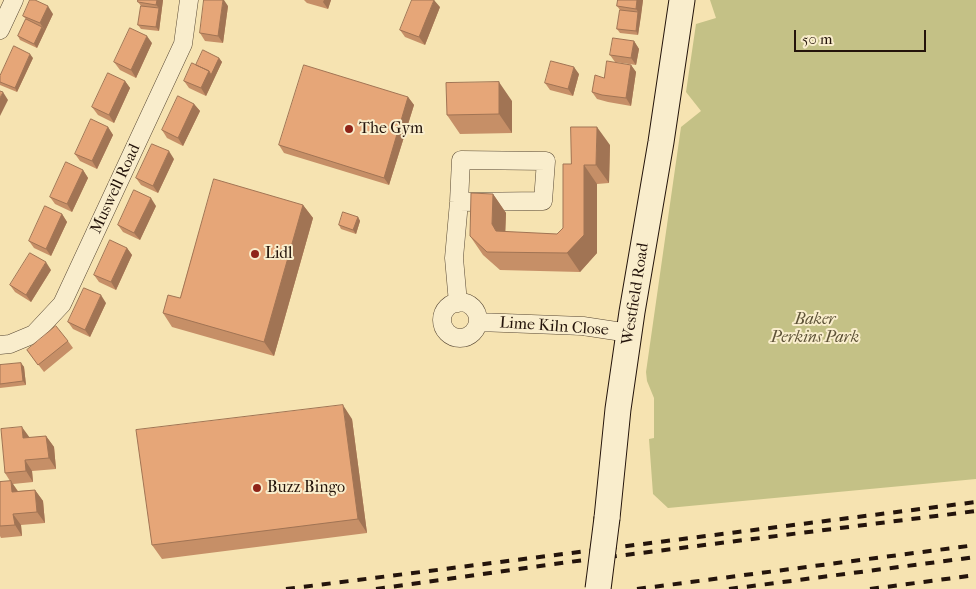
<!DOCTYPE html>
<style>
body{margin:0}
#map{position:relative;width:976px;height:589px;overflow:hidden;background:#f6e3b1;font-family:"IM FELL French Canon",serif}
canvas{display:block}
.scale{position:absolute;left:794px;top:30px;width:132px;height:22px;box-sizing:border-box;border:2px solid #24140b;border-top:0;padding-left:6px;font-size:15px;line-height:18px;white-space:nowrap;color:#24140b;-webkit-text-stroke:4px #f9edcc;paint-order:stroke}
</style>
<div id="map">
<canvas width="976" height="589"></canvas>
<div class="scale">50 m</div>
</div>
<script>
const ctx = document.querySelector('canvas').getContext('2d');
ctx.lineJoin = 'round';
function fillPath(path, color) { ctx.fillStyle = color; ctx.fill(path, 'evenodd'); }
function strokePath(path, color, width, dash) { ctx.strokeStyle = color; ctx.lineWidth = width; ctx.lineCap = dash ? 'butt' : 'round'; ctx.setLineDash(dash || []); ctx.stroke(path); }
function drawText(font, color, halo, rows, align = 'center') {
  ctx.font = font + ' "IM FELL French Canon",serif'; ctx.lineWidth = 4; ctx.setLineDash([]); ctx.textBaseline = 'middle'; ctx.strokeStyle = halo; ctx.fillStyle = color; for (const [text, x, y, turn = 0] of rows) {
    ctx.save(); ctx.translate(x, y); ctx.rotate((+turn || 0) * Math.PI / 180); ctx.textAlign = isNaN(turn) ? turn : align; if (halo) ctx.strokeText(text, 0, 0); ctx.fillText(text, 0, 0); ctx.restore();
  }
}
const green = new Path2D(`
 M710 0H976V479L668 508 653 494 649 439 654 438V398L647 381 646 372 681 127 701 111 686 92 696 24 716 18Z`);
const street = new Path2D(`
 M0 30 14 0
 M442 320a18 18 0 1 1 36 0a18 18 0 1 1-36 0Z
 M458 303 454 258 459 202 461 160 546 161 543 201 459 202
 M478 322 583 326 629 333
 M0 345 10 344 34 334 62 304 183 44 189 0`);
const secondary = new Path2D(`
 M607 518 618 409 632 312 661 142 682 0`);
const rail = new Path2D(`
 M286 589 976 502
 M376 589 569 562 976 511
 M637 589 976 545
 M729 589 976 557
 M870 589 976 575`);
const secondaryBridge = new Path2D(`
 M598 589 607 518`);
const wall = new Path2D(`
 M138 0H163L159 31 141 29 138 25 141 6 138 2Z
 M304 0H331L328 9 307 3Z
 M618 0H643L638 35 620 33 617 29 620 10 617 6Z
 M228 6 223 43 205 41 200 33Z
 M440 7 425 45 405 37 400 30Z
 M53 14 37 48 20 40 18 36 26 19 23 16Z
 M634 41 639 49 636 65 615 62 610 55Z
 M152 43 136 78 120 70 114 62Z
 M33 58 17 92 0 85V76Z
 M219 58 222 62 206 96 189 88 184 81 196 65Z
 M631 65 636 72 631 106 608 102 597 99 592 92 604 78Z
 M579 74 573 96 550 90 545 83Z
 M125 81 130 88 114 123 98 115 92 107Z
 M408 97 414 105 389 185 284 153 279 145Z
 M512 101V133L460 134 447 115Z
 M194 104 200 111 183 146 167 138 162 130Z
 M108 127 113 135 97 169 80 161 75 154Z
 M610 145 609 183 597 184V253L580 272 500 270 483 255 470 236 493 194 506 213 505 232 557 234 563 228 571 164Z
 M174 159 158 193 141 185 136 178Z
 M83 170 88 178 72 212 55 204 50 197Z
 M303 205 313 218 274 356 172 327 163 313Z
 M156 206 140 240 123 232 118 225Z
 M62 214 67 222 51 256 34 248 29 241Z
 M358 217 360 221 356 234 341 229 339 225Z
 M127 248 132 255 116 290 99 282 94 275Z
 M51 270 31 302 15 292 10 285Z
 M106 303 90 337 73 329 68 322Z
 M68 341 73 348 44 372 27 350Z
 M21 363 24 367 26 385 0 388V365Z
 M352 419 367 533 162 559 152 545Z
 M46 436 54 447 56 469 32 471 33 482 13 484 18 491 35 490 43 501 45 523 21 525 22 536 1 538 0 536V482L10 481 5 473 29 438Z`);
const shadedWall = new Path2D(`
 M157 0H163L159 31 156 27 159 8 156 5Z
 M223 0H224L228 6 223 43 218 36Z
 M324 0H331L328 9 323 2Z
 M434 0 440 7 425 45 419 37Z
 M637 0H643L641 16 636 9Z
 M48 6 53 14 45 31 40 23Z
 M638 12 641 16 638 35 636 31Z
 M42 27 45 31 37 48 34 44Z
 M147 36 152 43 136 78 131 70Z
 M634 41 639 49 636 65 631 58Z
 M30 54 33 58 17 92 15 88Z
 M219 58 222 62 206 96 201 88 209 71Z
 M631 65 636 72 631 106 626 98Z
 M574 67 579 74 573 96 568 89Z
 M125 81 130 88 114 123 109 115Z
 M499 82 512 101V133L499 114Z
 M3 92 8 100 0 116V98Z
 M408 97 414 105 389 185 384 178Z
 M194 104 200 111 183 146 178 138Z
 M108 127 113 135 97 169 92 161Z
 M597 127 610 145 609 183 596 165Z
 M169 151 174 159 158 193 153 186Z
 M584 165 597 184V253L580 272 567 253Z
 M83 170 88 178 72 212 67 204Z
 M493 194 506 213 505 242 496 231 492 224Z
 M151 198 156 206 140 240 134 233Z
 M303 205 313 218 274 356 264 342Z
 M62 214 67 222 51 256 46 249Z
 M358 217 360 221 356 234 353 230Z
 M127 248 132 255 116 290 111 282Z
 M46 262 51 270 31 302 26 295Z
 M101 295 106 303 90 337 85 330Z
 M21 363 24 367 26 385 23 381Z
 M343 405 352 419 367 533 358 519Z
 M22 427 30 438H23Z
 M46 436 54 447 56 469 49 458Z
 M25 460 32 471 33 482 26 471Z
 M11 481 18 492H12Z
 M35 490 43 501 45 523 37 512Z
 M13 514 21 525 22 536 15 525Z`);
const building = new Path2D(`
 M30 0H35L48 6 40 23 23 16Z
 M138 0H157L156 5 138 2Z
 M204 0H223L218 36 200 33Z
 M412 0H434L419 37 400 30Z
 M618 0H637L636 9 617 6Z
 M141 6 159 8 156 27 138 25Z
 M620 10 638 12 636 31 617 29Z
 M26 19 42 27 34 44 18 36Z
 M130 28 147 36 131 70 114 62Z
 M613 38 634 41 631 58 610 55Z
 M14 46 30 54 15 88 0 82V76Z
 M203 50 219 58 211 75 209 71 196 65Z
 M551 61 574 67 568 89 545 83Z
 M607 61 631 65 626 98 602 95 592 92 595 75 604 78Z
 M192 63 209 71 201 88 184 81Z
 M304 65 408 97 384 178 279 145Z
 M108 73 125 81 109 115 92 107Z
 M499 82V114L447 115 446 83Z
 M0 91 3 92 0 98Z
 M178 96 194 104 178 138 162 130Z
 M91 119 108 127 92 161 75 154Z
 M571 127H597L596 165H584V235L567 253 487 252 470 236 471 193 493 194 492 224 496 231 557 234 563 228V164H571Z
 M152 144 169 151 153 186 136 178Z
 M66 162 83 170 67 204 50 197Z
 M214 179 303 205 264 342 163 313 168 295 180 298Z
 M134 190 151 198 134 233 118 225Z
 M45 206 62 214 46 249 29 241Z
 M343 212 358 217 353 230 339 225Z
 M110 240 127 248 111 282 94 275Z
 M30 253 46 262 26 295 10 285Z
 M84 288 101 295 85 330 68 322Z
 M56 326 68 341 38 365 27 350Z
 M21 363 23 381 0 384V365Z
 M343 405 358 519 152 545 136 430Z
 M22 427 23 438 46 436 49 458 25 460 26 471 5 473 1 429Z
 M11 481 12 492 35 490 37 512 13 514 15 525 0 526V482Z`);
const markers = [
 [349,129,5,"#8f2418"],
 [255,254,5,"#8f2418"],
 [257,488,5,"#8f2418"]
];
const poiNames = [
 ["The Gym",359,129],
 ["Lidl",265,254],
 ["Buzz Bingo",267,488]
];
const streetNames = [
 ["Muswell Road",116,189,-65],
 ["Westfield Road",636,294,-81],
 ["Lime Kiln Close",554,327,4]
];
const parkNames = [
 ["Baker",815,320],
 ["Perkins Park",815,338]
];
fillPath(green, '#c4c186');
strokePath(street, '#584834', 19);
strokePath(secondary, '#24140b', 27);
strokePath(street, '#f9edcc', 18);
strokePath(secondary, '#f9edcc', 25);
strokePath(rail, '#24140b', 4, [9, 9]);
strokePath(secondaryBridge, '#24140b', 27, []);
strokePath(secondaryBridge, '#f9edcc', 25);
fillPath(wall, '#c68f67');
fillPath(shadedWall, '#a17454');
fillPath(building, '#e6a678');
strokePath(building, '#a17454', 1);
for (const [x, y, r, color] of markers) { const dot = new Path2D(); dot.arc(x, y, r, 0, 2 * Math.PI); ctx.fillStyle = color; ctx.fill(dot); strokePath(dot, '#f9edcc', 2); }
drawText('16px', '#24140b', '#f9edcc', poiNames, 'left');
drawText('16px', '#24140b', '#f9edcc', streetNames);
drawText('italic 16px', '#5c5136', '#f9edcc', parkNames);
</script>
